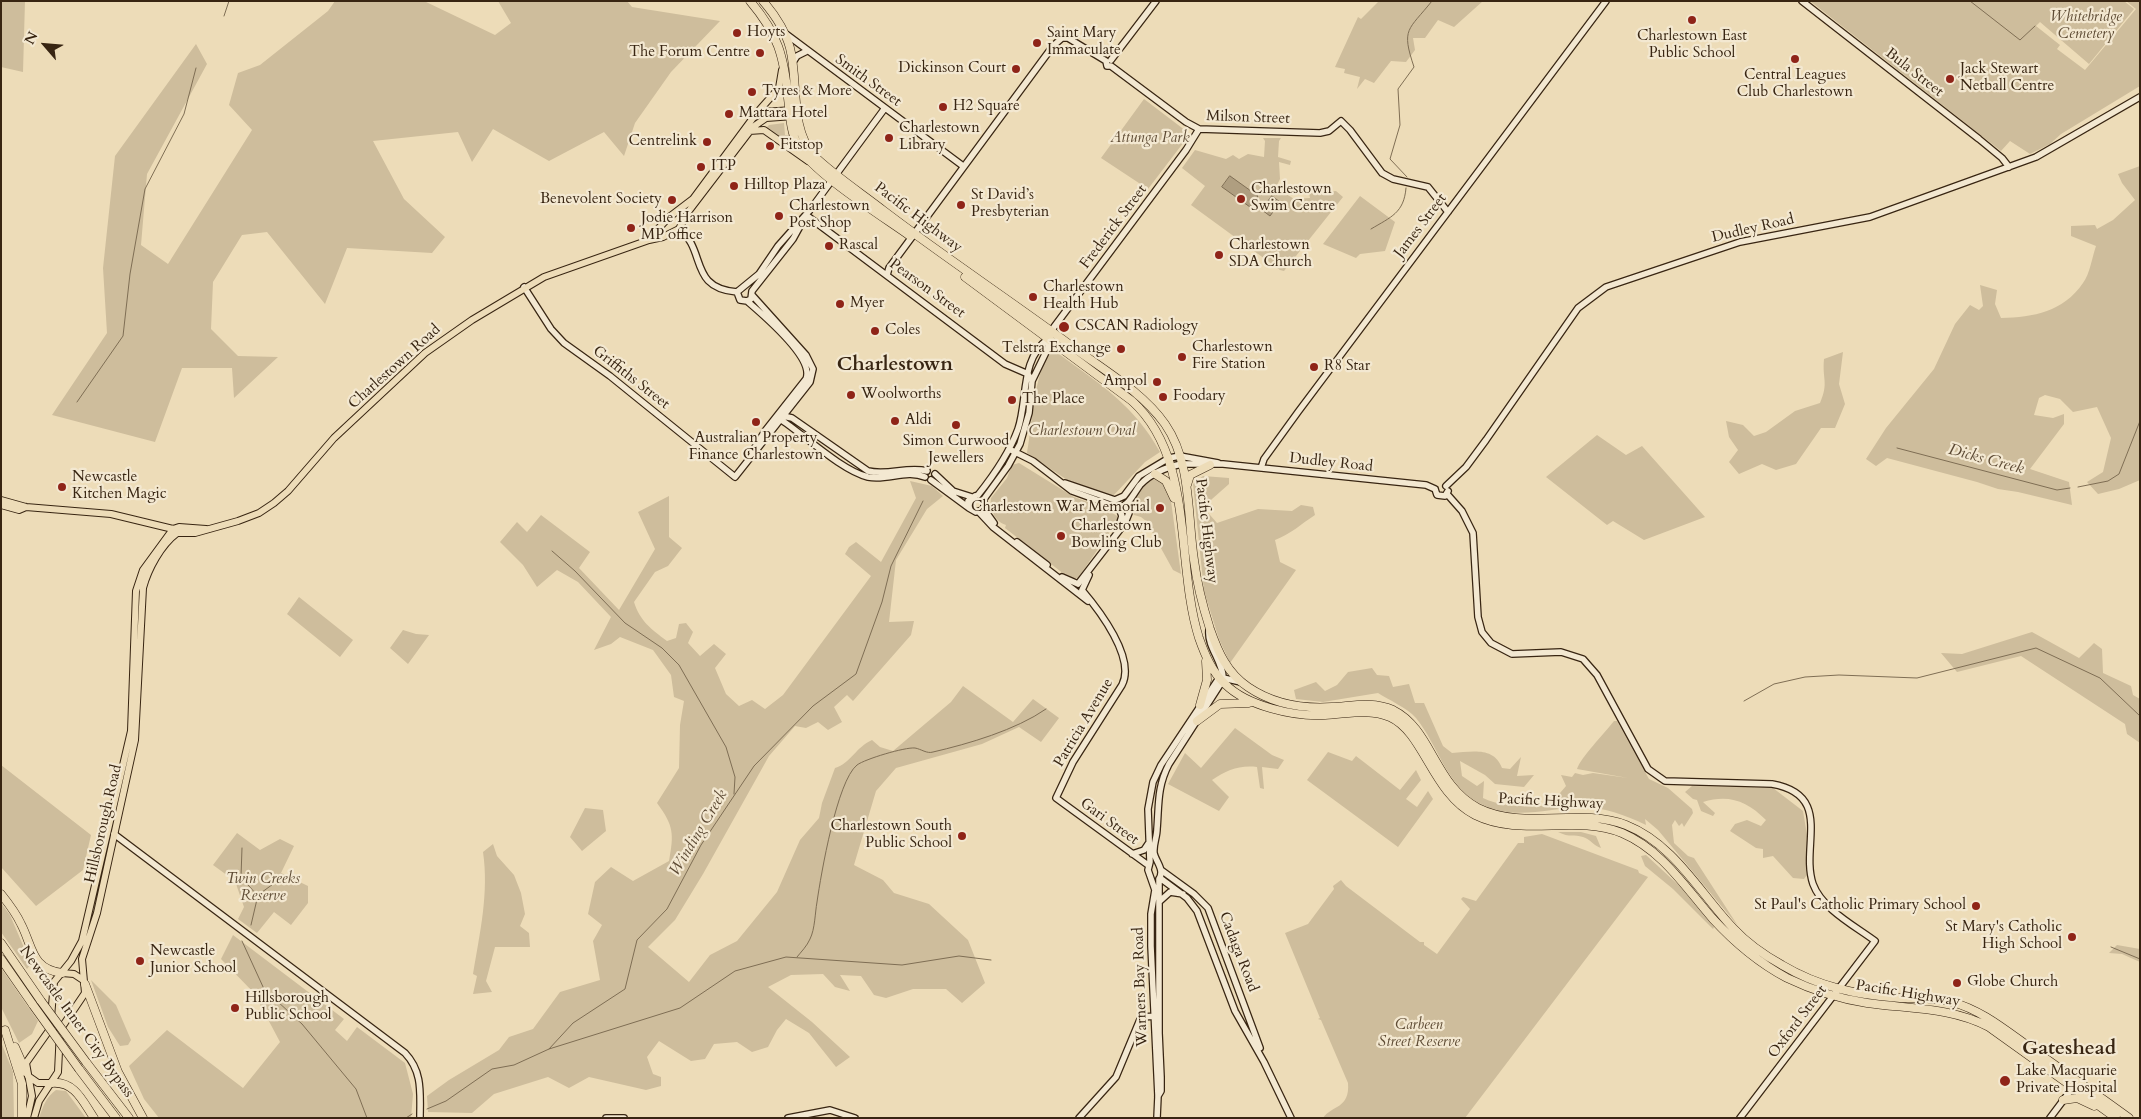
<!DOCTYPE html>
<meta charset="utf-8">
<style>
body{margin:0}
#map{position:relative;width:2141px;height:1119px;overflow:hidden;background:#eddcb8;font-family:Cardo,serif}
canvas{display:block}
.frame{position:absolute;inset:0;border:2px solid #382512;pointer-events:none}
.north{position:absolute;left:20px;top:20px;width:50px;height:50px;-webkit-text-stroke:4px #f3e8d1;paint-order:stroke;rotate:297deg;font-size:14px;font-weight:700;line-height:20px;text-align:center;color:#382512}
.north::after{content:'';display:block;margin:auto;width:18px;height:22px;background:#382512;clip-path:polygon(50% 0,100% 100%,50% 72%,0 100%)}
</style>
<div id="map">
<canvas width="2141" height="1119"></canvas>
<div class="frame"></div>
<div class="north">N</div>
</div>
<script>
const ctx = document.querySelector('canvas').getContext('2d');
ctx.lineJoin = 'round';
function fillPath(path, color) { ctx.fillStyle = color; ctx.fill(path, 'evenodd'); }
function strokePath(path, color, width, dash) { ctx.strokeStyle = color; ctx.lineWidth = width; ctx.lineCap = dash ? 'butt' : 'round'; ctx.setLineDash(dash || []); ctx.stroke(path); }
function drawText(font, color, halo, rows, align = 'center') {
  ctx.font = font + ' Cardo,serif'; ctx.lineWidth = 4.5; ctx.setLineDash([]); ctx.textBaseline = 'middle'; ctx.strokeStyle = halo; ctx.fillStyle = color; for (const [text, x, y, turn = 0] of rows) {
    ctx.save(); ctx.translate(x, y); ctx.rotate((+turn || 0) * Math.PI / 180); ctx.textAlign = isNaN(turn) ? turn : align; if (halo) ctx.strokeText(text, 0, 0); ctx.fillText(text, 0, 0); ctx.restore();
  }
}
const green = new Path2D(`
 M1 1H25L23 72 1 67Z
 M335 1H424L495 35 511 23 498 1H627L632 7 720 21 671 72 635 123 624 156 604 132 549 161 493 129 472 162 458 132 373 141 404 199 445 237 432 253 347 248 325 304 267 232 242 235 213 282 211 329 238 356 278 357 234 398 232 368H182L155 442 52 415 107 333 103 268 115 156 196 44 207 64 147 174 141 245 168 264 252 130 229 105 238 73 260 65 328 11Z
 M1379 1H1483L1454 27 1438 20 1425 38H1413L1415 50 1406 62 1391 61 1374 83 1365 79 1357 89 1360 77 1344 73 1345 69 1335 67 1358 17 1361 19Z
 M1810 1H2124L2134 9 2089 64 2040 22 2036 26 2060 45 2057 49 2085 70 2136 9 2126 1H2140V86L2061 134 2050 144 2030 154 2010 141 2001 151Z
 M1144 99 1190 134 1148 189 1101 158Z
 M784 123 785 135H789L792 145 790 146 766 128 769 125Z
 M1263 138H1281L1279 141 1278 157 1291 161 1290 165 1279 162 1280 179 1276 187 1294 199 1310 198 1309 193 1336 191 1343 197 1284 271 1280 270 1191 205 1205 186 1182 168 1195 150 1226 159 1233 155 1239 159 1248 154 1264 157 1265 141Z
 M2140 166V480L2119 489 2098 494 2087 482 2103 472 2111 438 2097 407 2073 412 2060 399 2045 395 2039 398 2034 415 2053 418 2064 414V424L2030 469 2069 482 2072 505 2018 492 1998 489 1977 482 1887 458 1876 466 1866 459 1886 428 1934 369 1955 324 1970 305 1979 310 1983 306 1980 285 1997 290 1995 304 2001 318C2034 317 2063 312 2083 283 2090 274 2092 257 2096 246L2071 236V226L2095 225 2097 229 2113 220 2135 200 2122 183 2118 174Z
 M1360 196 1395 222 1385 251 1360 254 1356 258 1323 244Z
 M1053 352 1059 354C1101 385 1134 405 1160 452L1145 462 1112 497 1076 486 1027 453C1032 430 1034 364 1053 352Z
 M1843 352 1839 384 1845 404 1835 428H1821L1796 464 1776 470 1762 464 1739 474 1729 462 1738 450 1729 437 1726 421 1743 425 1754 436 1766 432 1795 411 1820 403C1829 382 1822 380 1824 359Z
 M1597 435 1626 455 1642 446 1705 517 1644 540 1613 521 1607 525 1546 477Z
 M1019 463 1074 497 1105 508 1117 516 1118 520 1078 578H1069L1005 528 1006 525C996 522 989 510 991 498L1007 478 1012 465Z
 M1203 476 1229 478V484L1203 507 1217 523 1258 509 1292 511 1301 505 1313 507 1315 515C1301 524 1291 534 1275 540L1280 562 1296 570 1230 663 1219 639 1204 591 1193 484Z
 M1156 478 1162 480 1171 501 1181 574 1173 570 1146 521 1141 517 1134 515C1125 502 1144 482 1156 478Z
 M910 481 932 486 943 496 927 509 896 560 889 622 914 621 911 635 853 701 847 695 834 707 842 722 828 730 818 722 806 728 795 726 769 756 703 874 675 920 648 947 689 982 710 955 737 941 777 892 800 840 819 818 822 803 835 768C851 763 856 747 872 740L880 747 893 751 951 702 963 686 1013 722 1033 699 1059 718 1041 742 1019 727 982 744 896 768 876 791 854 865 883 880 894 893 929 904 968 940 985 983 962 1003 946 989H913L886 998 874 995 861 976 840 975 850 991 835 987 823 974 791 975 768 987 812 1022 850 1057 836 1067 809 1033 786 1019 777 1030 768 1047 752 1052 737 1042 714 1044 705 1059 691 1061 659 1041 647 1057 653 1074 661 1077V1086L646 1090 589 1077 569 1088 548 1077 494 1094 472 1113 428 1112 427 1096 449 1080 499 1050 509 1037 533 1029 560 992 600 980 593 941 602 925 588 914 595 882 611 867 633 881 669 861C674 834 674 826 657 803L679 768 680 725 684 701 674 697 671 675 653 650 620 637 611 644 594 650 611 617 578 582 557 570 537 587 523 565 500 542 517 522 527 532 541 515 590 552 579 568 619 610 655 549 638 512 669 496V537L682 548 668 566 655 572 634 602C640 621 651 629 667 641L676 638 679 624 686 623 693 632 688 643 700 656 714 644 726 654 715 668 726 694 739 706 752 700 765 709 783 695 871 576 845 554 849 547 856 542 881 562 916 498Z
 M299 597 353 640 340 657 287 614Z
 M403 630 416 634 429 635 408 664 390 648Z
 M2032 632 2079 658 2094 643 2102 649 2103 673 2131 686 2133 695 2140 699V743L2127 734 2125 724 2021 656 1957 672 1941 653 1962 654Z
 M1372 668 1377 675 1389 676 1393 687 1409 684 1415 703H1424L1443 746 1452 753C1471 752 1494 746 1502 768L1510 769 1521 757 1517 776 1534 775 1524 787 1495 784 1485 775 1460 761 1462 776 1477 786 1484 781 1483 798C1504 808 1526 806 1549 806L1566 786 1561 775 1572 777 1575 773 1583 775 1593 773 1628 778 1577 769C1581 757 1604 734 1614 721H1617L1649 779 1668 788 1692 809 1693 813 1684 827 1682 823 1679 826 1675 820 1672 825 1674 843 1688 856 1694 858 1738 926 1658 830 1645 819 1646 825C1625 815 1604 807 1580 807 1546 809 1512 821 1479 803 1446 785 1438 745 1416 718 1407 708 1389 700 1378 693L1323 702 1296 699 1294 690 1316 682 1325 691 1337 685 1348 672Z
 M1235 728 1272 755 1284 760 1278 769 1262 767 1264 789 1260 788 1257 767C1239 765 1227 770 1212 780L1229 797 1219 811 1168 784 1185 753 1201 768Z
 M1328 752 1352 761 1356 756 1400 790 1416 770 1421 780 1406 799 1417 807 1428 791 1433 799 1398 847 1307 780Z
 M1 765 91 835 83 870 36 906 1 867Z
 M1692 786 1773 788 1803 811 1809 847V872L1804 879 1793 878 1773 856 1763 858V849L1756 848 1730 831 1735 824 1747 820 1761 826 1766 820C1747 801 1729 794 1703 802L1715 813 1713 816 1701 811 1697 800 1693 799 1685 792Z
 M585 808 603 810 606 831 582 851 570 837Z
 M1558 832H1581L1596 836 1601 848C1594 846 1590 839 1583 837 1574 834 1570 838 1558 832Z
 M237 833 260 850 280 839 294 846 281 873 308 886V903L291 925 274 912 257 933 238 919 244 907 235 881 213 865Z
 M1542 834 1638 870 1639 873 1648 877 1465 1118H1323C1332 1105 1350 1109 1348 1083L1321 1020 1318 1019 1320 1018 1285 933 1308 924 1334 889 1333 886 1341 880 1346 886 1420 942H1424V945L1437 954 1470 909 1461 899 1463 897 1476 901 1518 843H1524V837Z
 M493 844 497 856 514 875 521 893 525 914 520 926 529 933 530 947H495L486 981 492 992 473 994 477 976 473 974C480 932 489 893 483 852Z
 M1646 855 1685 891 1714 927 1713 929 1673 889 1645 866 1641 856Z
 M1 903 10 915 31 964 27 969 1 932Z
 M233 935 344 1019 335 1030 347 1041 357 1027 405 1063 413 1094 411 1118H159L144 1099 129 1066 167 1030 243 1088 280 1042 254 993 221 959Z
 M2117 945 2140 949V962L2122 954 2109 953Z
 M1 968 38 1021 32 1034 19 1043 1 1007Z
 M91 980 116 1005 131 1040 128 1045 120 1046 108 1027Z
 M1 1042 13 1072 14 1118H1Z
 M56 1090 66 1091 86 1118H39C43 1106 46 1097 56 1090Z`);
const water = new Path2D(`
 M1230 176 1258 196 1250 207 1222 187Z
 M1272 196 1280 202 1270 216 1262 210Z`);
const stream = new Path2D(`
 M1970 1 2020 40 2035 26
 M224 16 229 1
 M1407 177 1390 159 1400 125 1398 89 1414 67C1401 28 1408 31 1432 1
 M1371 229C1391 217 1404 213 1406 188
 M77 402 123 336 130 274 145 189 184 114 196 68
 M1897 448 2057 490 2070 488
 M2078 487 2108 481 2119 474 2140 421
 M552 551 575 571 625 623 662 648 679 665 726 747 735 777 734 794
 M1744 701 1774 684 1805 677 1839 675 1917 678 2036 648 2100 678 2140 716
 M242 848 241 877 257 895
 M251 925 258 895 280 879
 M242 941 264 989 302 1024 356 1089 367 1118
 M2111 947 2140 959
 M797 957C801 952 807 946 810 939 815 929 815 913 817 902 821 874 837 781 857 765 865 759 905 747 915 748 921 749 927 754 933 752 968 744 1016 730 1046 709
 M549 1049 573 1023 625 989 637 940 667 909 701 845 754 766 813 706 856 674 882 602 891 566 923 501
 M427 1109 446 1101 492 1069 514 1065 549 1049 680 1008 735 971 786 957 902 965 959 956 991 960
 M406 1118 412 1114`);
const secondary = new Path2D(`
 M1802 1 1979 139 2002 158 2009 167
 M786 34 963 166
 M1111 60 1156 1
 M793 62 797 56 807 51
 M806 215 1005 364 1028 374 1032 381
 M679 229C707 250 688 288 737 292
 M887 275 889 268 1053 46 1062 38H1068L1106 61 1107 66H1111L1186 122 1199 129 1320 133 1329 131 1341 121 1350 130 1382 173 1393 179 1428 187 1448 212
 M524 287 551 329 564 343 610 376 735 477 810 382 813 369 806 355 752 295
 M737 292 759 274 778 246 810 210 885 108
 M737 292 740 300 747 301 751 299 752 291 793 239 804 219
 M747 301C762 314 815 358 806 379L765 431 752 452
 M783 416 792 418 868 471C888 476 907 466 927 471
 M780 419C803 434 842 471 868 477 888 481 906 469 925 477
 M1009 449 1033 461 1072 491 1119 508C1129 505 1134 493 1140 485 1151 473 1167 467 1182 464H1223L1426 485 1435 489
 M1261 468 1264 459 1298 412 1606 1
 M935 474 953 491 972 497
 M931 480 969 508
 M1065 483 1115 500 1124 496 1139 476 1169 458 1180 456 1218 463
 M1446 486 1466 467 1486 440 1578 308 1606 287 1740 242 1870 217 2036 157 2140 97
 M1435 489 1437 495 1445 496 1448 491
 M1447 494 1462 511 1473 533 1478 617 1482 632 1491 643 1512 654 1561 652 1583 659 1597 675 1648 769 1665 781 1772 784C1834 795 1800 846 1813 884 1822 909 1855 926 1875 941L1740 1118
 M978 495C994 475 1009 454 1018 429 1028 400 1020 359 1048 339
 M975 496 968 501 969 508 976 512 982 510
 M984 499 1008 466 1020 444 1029 413 1032 381 1048 348V339L1054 327 1186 150 1199 129
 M984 499V509L994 523
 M979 512 993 527 1088 601
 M1118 529 1122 516 1119 508
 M1017 542 1047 565
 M1062 577 1078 584
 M1078 584 1125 523 1129 513 1126 504
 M1082 590C1099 610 1136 658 1122 685L1073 762 1056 798 1148 865
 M1082 590 1089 575
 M114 834 405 1053C423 1072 420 1093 420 1118
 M1132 854 1144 850 1148 844
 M1161 870 1194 894 1208 908 1260 1048
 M1160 878 1187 898 1197 911 1235 1011 1264 1062 1291 1118
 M1159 879C1165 870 1156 862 1154 853 1153 845 1157 837 1157 829 1159 805 1157 787 1169 764L1223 680C1224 662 1207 648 1209 630
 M1160 901 1170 892 1183 894
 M1158 1096 1161 1091V1077L1159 1033V879
 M606 1118H624
 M788 1118 830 1110 855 1118
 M1079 1118 1116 1077 1141 1017 1158 1016
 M1157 1118 1158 1096 1151 946V914L1155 890 1148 870 1150 862 1148 809 1153 782 1161 765 1217 681 1223 678 1241 682
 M2050 1118 2074 1086`);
const primary = new Path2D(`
 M755 115 779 88 782 70
 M749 131 764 130 808 161
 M649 239 668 218 693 199 753 118 763 112 793 110
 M1 500 26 507 111 514 173 529 179 527 206 529
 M1 505 19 510 26 507
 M62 973 74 974 83 980
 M28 1076 38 1083H52
 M27 1118 32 1096 26 1063 50 1029 54 982 71 961 82 941 131 731 136 591 143 570 173 529
 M34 1118 39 1101 58 1072 60 1030 85 993 82 959 97 913 135 740 143 588C148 569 161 545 177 533H195L238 521 259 513 274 503 288 491 334 438 425 353 472 320 544 277 649 240 663 237 679 229 688 212 753 127 766 118 794 116`);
const highway = new Path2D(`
 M750 1C778 34 784 56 788 98 790 114 790 131 798 146 813 173 882 216 910 236
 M763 1C775 15 785 29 790 48 799 83 789 127 814 156 835 176 861 193 884 211 947 259 1014 303 1077 350 1107 372 1143 393 1165 424 1192 463 1187 515 1194 560 1197 584 1203 607 1210 629 1218 652 1227 673 1248 687 1273 704 1302 709 1332 707 1353 706 1372 701 1393 710 1432 729 1434 785 1478 808 1524 831 1579 807 1626 825 1674 844 1699 892 1733 928 1747 943 1764 955 1782 965 1819 987 1857 995 1900 998 1917 999 1936 997 1952 1002 1981 1010 2004 1029 2028 1046 2062 1070 2096 1094 2129 1118
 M965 277 1132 401C1195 458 1175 562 1199 638 1205 655 1212 672 1225 684 1247 706 1294 717 1325 715 1347 714 1369 708 1390 717 1424 732 1432 793 1475 815 1521 838 1575 814 1622 833 1662 850 1685 887 1713 919 1734 942 1759 963 1787 978 1812 990 1840 999 1867 1003 1909 1009 1951 1007 1989 1027L2116 1118
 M1155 474 1166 481 1174 498
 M1187 485 1190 475 1210 465
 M1200 705 1207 680 1206 661
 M1197 721 1220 704 1249 703
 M1 894C9 904 16 913 21 924 33 947 31 969 62 973
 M1 943 41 1001
 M1 959 33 1005
 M85 984 118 1072 143 1118
 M5 1030 22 1084V1118
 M15 1047 26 1072
 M86 1062 129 1118
 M79 1069 116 1118
 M52 1083C75 1081 83 1102 94 1118
 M2063 1100 2077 1098 2094 1106`);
const highwayBridge = new Path2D(`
 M41 1001 86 1062
 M33 1005 79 1069`);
const markers = [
 [1692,20,5,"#8f2418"],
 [737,33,5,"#8f2418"],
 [1037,43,5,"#8f2418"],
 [760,53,5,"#8f2418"],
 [1795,59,5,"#8f2418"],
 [1016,69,5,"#8f2418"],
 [1950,79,5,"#8f2418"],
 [752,92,5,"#8f2418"],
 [943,107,5,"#8f2418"],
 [729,114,5,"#8f2418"],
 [889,138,5,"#8f2418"],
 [707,142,5,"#8f2418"],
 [770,146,5,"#8f2418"],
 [701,167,5,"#8f2418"],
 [734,186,5,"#8f2418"],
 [1241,199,5,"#8f2418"],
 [672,200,5,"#8f2418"],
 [961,205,5,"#8f2418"],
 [779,216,5,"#8f2418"],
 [631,228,5,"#8f2418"],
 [829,246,5,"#8f2418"],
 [1219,255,5,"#8f2418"],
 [1033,297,5,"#8f2418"],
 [840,304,5,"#8f2418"],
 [1064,327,6,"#8f2418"],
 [875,331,5,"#8f2418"],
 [1121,349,5,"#8f2418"],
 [1182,357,5,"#8f2418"],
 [1314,367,5,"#8f2418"],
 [1157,382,5,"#8f2418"],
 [851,395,5,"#8f2418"],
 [1163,397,5,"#8f2418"],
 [1012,400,5,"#8f2418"],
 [895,421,5,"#8f2418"],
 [756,422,5,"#8f2418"],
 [956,425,5,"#8f2418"],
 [62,487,5,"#8f2418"],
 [1160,508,5,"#8f2418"],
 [1061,536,5,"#8f2418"],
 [962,836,5,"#8f2418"],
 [1976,906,5,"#8f2418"],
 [2072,937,5,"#8f2418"],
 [140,961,5,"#8f2418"],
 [1957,983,5,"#8f2418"],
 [235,1008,5,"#8f2418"],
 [2005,1081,6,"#8f2418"]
];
const parkNames = [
 ["Whitebridge",2086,18],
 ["Cemetery",2086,35],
 ["Attunga Park",1150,139],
 ["Charlestown Oval",1082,432],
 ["Twin Creeks",263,880],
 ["Reserve",263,897],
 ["Carbeen",1419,1026],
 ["Street Reserve",1419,1043]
];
const poiNames = [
 ["Hoyts",747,33],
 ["Saint Mary",1047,34],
 ["Immaculate",1047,51],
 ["Charlestown East",1692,37,"center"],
 ["Public School",1692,54,"center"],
 ["The Forum Centre",750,53,"right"],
 ["Dickinson Court",1006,69,"right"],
 ["Jack Stewart",1960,70],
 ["Netball Centre",1960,87],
 ["Central Leagues",1795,76,"center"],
 ["Club Charlestown",1795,93,"center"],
 ["Tyres & More",762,92],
 ["H2 Square",953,107],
 ["Mattara Hotel",739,114],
 ["Charlestown",899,129],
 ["Library",899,146],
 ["Centrelink",697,142,"right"],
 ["Fitstop",780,146],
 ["ITP",711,167],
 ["Hilltop Plaza",744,186],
 ["Charlestown",1251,190],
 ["Swim Centre",1251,207],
 ["St David’s",971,196],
 ["Presbyterian",971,213],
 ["Benevolent Society",662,200,"right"],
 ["Charlestown",789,207],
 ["Post Shop",789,224],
 ["Jodie Harrison",641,219],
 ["MP office",641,236],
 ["Rascal",839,246],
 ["Charlestown",1229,246],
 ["SDA Church",1229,263],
 ["Charlestown",1043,288],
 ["Health Hub",1043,305],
 ["Myer",850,304],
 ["CSCAN Radiology",1075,327],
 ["Coles",885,331],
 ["Charlestown",1192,348],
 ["Fire Station",1192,365],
 ["Telstra Exchange",1111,349,"right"],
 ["R8 Star",1324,367],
 ["Ampol",1147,382,"right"],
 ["Woolworths",861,395],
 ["Foodary",1173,397],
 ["The Place",1022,400],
 ["Aldi",905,421],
 ["Australian Property",756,439,"center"],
 ["Finance Charlestown",756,456,"center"],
 ["Simon Curwood",956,442,"center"],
 ["Jewellers",956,459,"center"],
 ["Newcastle",72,478],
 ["Kitchen Magic",72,495],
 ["Charlestown War Memorial",1150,508,"right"],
 ["Charlestown",1071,527],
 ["Bowling Club",1071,544],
 ["Charlestown South",952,827,"right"],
 ["Public School",952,844,"right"],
 ["St Paul's Catholic Primary School",1966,906,"right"],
 ["St Mary's Catholic",2062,928,"right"],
 ["High School",2062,945,"right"],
 ["Newcastle",150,952],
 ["Junior School",150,969],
 ["Globe Church",1967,983],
 ["Hillsborough",245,999],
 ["Public School",245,1016],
 ["Lake Macquarie",2016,1072],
 ["Private Hospital",2016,1089]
];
const streetNames = [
 ["Bula Street",1914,73,38],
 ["Smith Street",868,81,36],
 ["Milson Street",1248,118,2],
 ["Pacific Highway",918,218,37],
 ["James Street",1421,226,-53],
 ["Frederick Street",1114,227,-53],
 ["Dudley Road",1753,229,-13],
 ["Pearson Street",927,289,36],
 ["Charlestown Road",395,367,-42],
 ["Griffiths Street",631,378,38],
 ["Dudley Road",1331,463,6],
 ["Pacific Highway",1206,531,83],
 ["Patricia Avenue",1084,723,-59],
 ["Pacific Highway",1551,802,3],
 ["Gari Street",1109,822,36],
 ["Hillsborough Road",104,824,-77],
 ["Cadaga Road",1238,952,69],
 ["Warners Bay Road",1141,987,-92],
 ["Pacific Highway",1908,994,9],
 ["Newcastle Inner City Bypass",76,1022,54],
 ["Oxford Street",1798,1022,-53]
];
const waterNames = [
 ["Dicks Creek",1986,460,15],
 ["Winding Creek",699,833,-59]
];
const districtNames = [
 ["Charlestown",895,365],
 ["Gateshead",2069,1049]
];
fillPath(green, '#cebd9c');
fillPath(water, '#af9e80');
strokePath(water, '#7f6e54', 1);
strokePath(stream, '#7f6e54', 1);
strokePath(secondary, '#382512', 8);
strokePath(primary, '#382512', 8);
strokePath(highway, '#382512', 9);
strokePath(secondary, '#f3e8d1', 5.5);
strokePath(primary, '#eddcb8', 6);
strokePath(highway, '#eddcb8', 8);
strokePath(highwayBridge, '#382512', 9, []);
strokePath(highwayBridge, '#eddcb8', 8);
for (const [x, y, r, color] of markers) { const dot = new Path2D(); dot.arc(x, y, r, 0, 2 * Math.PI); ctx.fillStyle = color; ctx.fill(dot); strokePath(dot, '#f3e8d1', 2); }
drawText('italic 15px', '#5e4b34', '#f3e8d1', parkNames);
drawText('15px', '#382512', '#f3e8d1', poiNames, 'left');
drawText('15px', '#382512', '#f3e8d1', streetNames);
drawText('italic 16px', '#5c4933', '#f3e8d1', waterNames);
drawText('bold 20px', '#382512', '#f3e8d1', districtNames);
</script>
